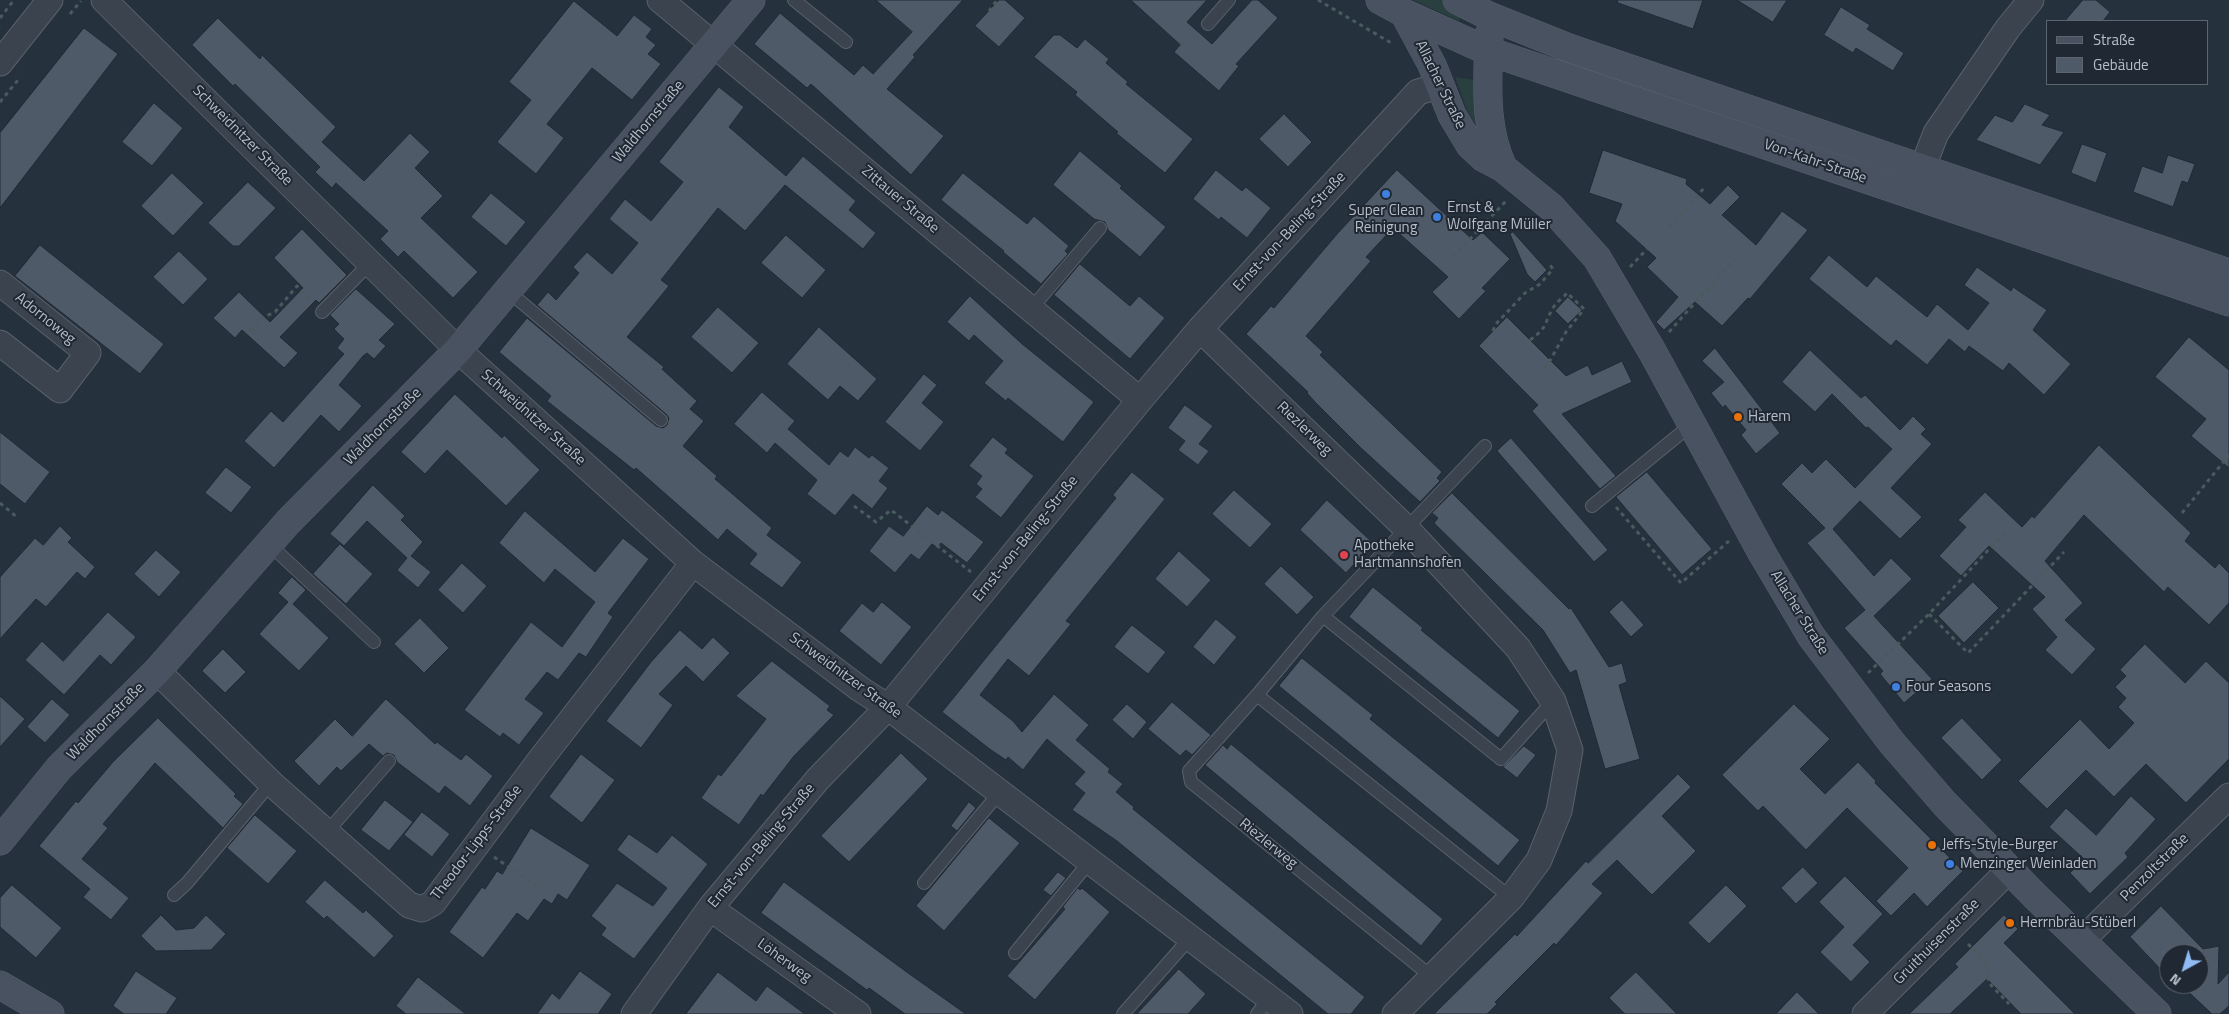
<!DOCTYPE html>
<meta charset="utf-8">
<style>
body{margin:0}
#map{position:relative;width:2229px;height:1014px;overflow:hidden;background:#26313e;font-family:"Titillium Web",sans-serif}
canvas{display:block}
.legend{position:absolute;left:2046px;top:20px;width:162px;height:65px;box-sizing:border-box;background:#1f2833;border:1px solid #5b646f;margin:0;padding:6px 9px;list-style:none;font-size:15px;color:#b6bec9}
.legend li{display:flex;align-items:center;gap:10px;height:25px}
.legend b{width:25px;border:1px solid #5b646f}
.north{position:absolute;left:2159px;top:944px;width:50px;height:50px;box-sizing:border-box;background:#1f2833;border:1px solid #5b646f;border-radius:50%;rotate:219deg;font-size:14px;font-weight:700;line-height:20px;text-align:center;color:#b6bec9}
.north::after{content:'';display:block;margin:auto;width:18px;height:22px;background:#90bbf3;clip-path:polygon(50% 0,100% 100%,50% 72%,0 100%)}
</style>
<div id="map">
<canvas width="2229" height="1014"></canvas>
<ul class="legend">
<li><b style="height:6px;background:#485260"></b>Straße</li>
<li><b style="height:14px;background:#4f5a68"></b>Gebäude</li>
</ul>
<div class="north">N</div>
</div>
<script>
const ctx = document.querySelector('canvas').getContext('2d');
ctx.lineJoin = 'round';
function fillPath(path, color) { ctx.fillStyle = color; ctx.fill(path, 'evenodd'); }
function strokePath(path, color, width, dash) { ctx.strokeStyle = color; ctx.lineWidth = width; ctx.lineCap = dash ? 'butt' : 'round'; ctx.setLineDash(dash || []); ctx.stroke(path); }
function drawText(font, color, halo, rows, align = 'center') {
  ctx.font = font + ' "Titillium Web",sans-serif'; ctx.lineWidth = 4; ctx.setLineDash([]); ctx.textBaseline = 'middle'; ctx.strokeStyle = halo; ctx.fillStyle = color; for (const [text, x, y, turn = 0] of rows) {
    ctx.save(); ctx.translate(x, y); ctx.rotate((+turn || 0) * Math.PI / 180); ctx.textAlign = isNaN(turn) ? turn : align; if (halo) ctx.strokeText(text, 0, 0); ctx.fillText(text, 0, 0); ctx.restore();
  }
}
const green = new Path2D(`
 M1413 0H1443L1460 16 1459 21Z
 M1455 77 1481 81 1480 133 1467 110Z`);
const building = new Path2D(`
 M876 0H963L913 55 915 57 887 89 944 136 911 175 811 84 807 88 754 44 780 13 854 75 863 65 873 74 912 32Z
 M999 0H1005L1025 18 999 47 975 26Z
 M1131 0H1207L1187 22 1212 44 1252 0H1258L1278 18 1236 64 1239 66 1219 91 1174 52 1180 45Z
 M1618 0H1703L1693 29 1618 3Z
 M1737 0H1787L1773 22Z
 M2083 0H2096L2110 12 2103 21H2065Z
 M574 1 617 36 634 15 652 29 646 37 656 45 648 54 661 64 632 100 592 68 547 124 564 138 536 174 497 142 531 100 509 82Z
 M1841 7 1870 25 1867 29 1904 53 1893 71 1856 48 1853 53 1824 35Z
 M218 18 260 59 262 55 336 127 322 142 364 181 410 133 430 152 415 168 443 196 421 218 478 272 453 298 404 251 398 257 380 239 388 231 336 183 332 188 315 172 320 167 235 84 233 86 192 45Z
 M84 28 118 54 0 208V133Z
 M1054 35H1060L1077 48 1085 39 1109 59 1106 63 1128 82 1126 84 1193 139 1165 173 1116 133 1118 132 1075 95 1077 92 1034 57Z
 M719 87 744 107 729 127 786 176 803 156 856 201 849 210 876 233 863 249 785 185 745 231 718 208 661 280 669 286 627 337 664 367 662 369 697 401 690 409 704 421 683 446 717 476 715 479 772 528 767 535 802 562 782 588 749 564 757 554 727 529 718 540 636 468 634 470 547 401 551 396 499 352 527 318 656 426 663 428 667 425 669 418 666 414 537 305 548 292 556 300 579 273 573 267 587 252 612 274 638 243 609 219 625 199 651 221 683 182 659 162Z
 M154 103 183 128 152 166 122 142Z
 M2025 104 2050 115 2042 125 2064 132 2040 165 1976 140 1995 115 2012 122Z
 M1284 114 1312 142 1288 167 1259 139Z
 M2082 144 2107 153 2096 183 2071 173Z
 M1603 150 1687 179 1686 184 1710 204 1728 185 1740 197 1722 215 1756 245 1782 211 1808 230 1750 299 1748 298 1722 326 1695 302 1664 330 1656 322 1678 297 1647 267 1656 258 1615 221 1622 204 1589 193Z
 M1080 151 1122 186 1120 188 1166 227 1140 257 1108 230 1105 222 1094 219 1053 185Z
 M2168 155 2195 164 2188 183 2182 181 2173 207 2133 192 2142 166 2162 173Z
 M1216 170 1242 191 1246 187 1271 208 1247 238 1221 217 1219 220 1193 199Z
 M1397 170 1473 240 1482 232 1510 259 1482 288 1486 291 1459 319 1432 292 1448 277 1393 228 1366 257 1371 261 1306 336 1323 352 1320 355 1442 472 1437 478 1440 481 1420 502 1361 448 1315 402 1307 393 1308 392 1246 334 1271 306 1274 308 1338 233Z
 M172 173 204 203 173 236 141 206Z
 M963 173 1027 224 1034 216 1069 246 1065 251 1068 254 1041 284 1003 252 1004 251 941 200Z
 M248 182 276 208 239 246H233L208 223Z
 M491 193 526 222 506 246 471 217Z
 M302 229 347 275 319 303 316 300 280 337 298 353 284 368 242 330 235 338 213 318 239 292 270 322 303 288 274 258Z
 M1513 232 1547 270 1535 282 1527 274 1510 234Z
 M786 235 826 270 802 298 761 263Z
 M40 245 164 344 140 374 15 276Z
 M179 251 208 279 183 305 153 277Z
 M1829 255 1867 287 1876 276 1927 317 1937 304 1968 330 1989 303 1964 285 1977 267 2011 291 2013 287 2047 310 2033 330 2071 364 2044 395 2009 363 2003 371 1969 346 1965 352 1949 339 1927 365 1896 340 1891 346 1809 279Z
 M1080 264 1130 306 1139 296 1165 318 1130 359 1054 295Z
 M356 289 395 324 379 340 386 346 374 359 367 353 363 356 339 385 362 406 339 432 321 415 274 468 244 441 271 411 283 422 344 354 337 348 344 339 334 329 339 324 330 315Z
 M970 296 1021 343 1094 402 1063 442 1008 398 1006 401 984 383 1003 361 974 335 969 341 947 322Z
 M1568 297 1582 310 1568 324 1555 311Z
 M718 307 759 343 732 373 691 337Z
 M1507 317 1566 376 1588 365 1592 375 1622 361 1632 382 1562 414 1616 476 1600 489 1532 411 1538 405 1479 346Z
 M819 327 877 379 858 401 840 386 828 400 787 364Z
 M2189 337 2229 370V468L2191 436 2206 419 2155 377Z
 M1715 348 1780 433 1756 454 1741 435 1746 430 1725 405 1723 408 1711 393 1724 382 1702 361Z
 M1810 350 1861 398 1865 395 1900 430 1913 416 1926 429 1921 434 1932 444 1891 488 1922 517 1900 539 1860 501 1833 529 1874 576 1891 558 1912 579 1874 616 1932 679 1904 703 1880 674 1883 671 1844 628 1865 610 1807 543 1825 528 1781 484 1802 463 1812 473 1826 459 1855 488 1892 449 1868 427 1866 428 1832 394 1815 412 1782 382Z
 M924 374 937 385 922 403 944 422 920 451 885 422Z
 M762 392 795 421 788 429 829 465 840 451 848 457 855 447 869 458 872 455 889 468 879 481 888 488 872 509 853 494 835 516 807 494 817 480 775 443 767 453 734 424Z
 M455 394 502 438 504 435 540 470 506 506 447 450 425 474 401 452Z
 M1185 405 1213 426 1199 444 1209 451 1198 465 1178 450 1185 441 1168 428Z
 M0 432 50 472 25 504 0 484Z
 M993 437 1008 449 1005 453 1034 476 1001 518 975 497 982 489 976 484 982 476 969 466Z
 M1511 438 1608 550 1594 562 1497 451Z
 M2099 445 2191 533 2185 541 2215 568 2219 563 2229 573V603L2209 625 2168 587 2164 592 2084 515 2045 561 2083 603 2065 620 2096 649 2072 675 2045 650 2057 637 2032 609 2045 597 1989 546 1961 576 1939 556 1966 527 1958 520 1985 492 2022 527 2032 516 2034 518Z
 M226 467 252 487 231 513 205 493Z
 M1132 472 1165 499 1066 621 1071 624 1029 676 1008 659 980 695 1013 721 1022 732 1054 694 1089 725 1076 740 1110 769 1108 772 1123 784 1116 792 1134 807 1133 809 1365 997 1351 1014H1328L1117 841 1072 810 1085 793 1074 784 1085 772 1047 739 1023 770 1008 757 1006 760 991 750 942 712 1116 498 1113 495Z
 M1647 472 1712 549 1682 575 1616 497Z
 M373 485 405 516 401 520 423 542 411 556 431 572 418 588 397 570 407 558 367 521 344 546 330 534Z
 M1234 490 1272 524 1250 548 1212 514Z
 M1452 493 1569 609 1571 608 1609 667 1622 663 1627 682 1619 685 1640 759 1605 769 1576 670 1570 673 1543 630 1434 523 1438 518 1432 513Z
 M1327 500 1373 543 1346 573 1300 530Z
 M927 506 938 515 942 510 984 542 967 563 941 543 938 548 932 544 919 560 911 554 895 573 869 551 889 526 903 536Z
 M525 511 595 572 623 538 649 559 608 613 613 617 586 657 579 653 558 680 547 672 525 699 544 713 519 745 503 733 500 737 464 710 531 622 562 647 595 602 555 569 544 583 499 543Z
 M60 526 72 538 68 542 95 567 85 579 77 572 46 607 36 599 0 639V577L35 538 43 545Z
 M340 544 373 574 346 604 313 574Z
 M156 550 181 572 159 597 134 574Z
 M1179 551 1211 580 1187 607 1155 579Z
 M462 563 487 586 463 613 438 590Z
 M1281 566 1314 597 1297 615 1264 584Z
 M292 577 306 590 293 604 329 638 299 671 259 634 288 602 278 593Z
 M1973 582 1999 608 1964 643 1938 616Z
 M1373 587 1423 628 1421 630 1520 711 1498 738 1349 617Z
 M1622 600 1644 625 1631 637 1609 612Z
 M882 602 912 627 881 665 839 631 862 603 873 612Z
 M108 612 136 637 111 665 100 655 64 695 25 660 42 641 63 661Z
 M420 618 449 648 424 673 394 644Z
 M1216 619 1237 637 1214 665 1193 647Z
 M1132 625 1166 652 1148 674 1114 647Z
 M680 630 702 649 713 637 730 653 703 682 686 666 659 694 673 705 641 748 606 721 651 662Z
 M2145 644 2185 683 2206 661 2229 683V759L2186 803 2146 764 2114 797 2086 770 2047 809 2018 781 2080 719 2109 749 2134 723 2118 707 2126 698 2115 687 2126 676 2120 670Z
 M223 649 246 672 225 693 202 671Z
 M1302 658 1373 715 1370 719 1520 840 1498 866 1279 686Z
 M772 661 830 706 827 710 834 715 794 756 763 796 761 794 739 825 701 798 718 774 721 776 766 719 736 696Z
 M0 696 25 719 0 747Z
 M52 699 70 715 45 743 27 727Z
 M386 699 435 744 437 742 461 760 466 754 493 776 470 806 445 786 439 794 397 762 394 755 387 753 383 756 369 744 341 771 337 767 319 786 294 761 335 719 352 736Z
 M1172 702 1211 735 1192 755 1186 750 1180 756 1148 729Z
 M1127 704 1147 722 1133 739 1112 720Z
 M1794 704 1830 739 1800 769 1825 794 1858 762 1876 781 1875 783 1963 871 1927 907 1914 893 1891 916 1876 901 1908 868 1847 808 1806 850 1763 806 1758 811 1722 775Z
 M158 718 236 794 234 796 243 804 223 828 155 763 103 824 108 828 82 859 129 898 111 920 83 897 90 889 39 846 76 801 78 803 113 762Z
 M1962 718 2002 760 1982 780 1941 738Z
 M1231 744 1443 919 1421 946 1205 765 1223 745 1227 749Z
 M1524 746 1536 755 1517 778 1503 767Z
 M901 753 928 779 849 862 821 836Z
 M581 754 615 780 582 823 549 797Z
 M1678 774 1691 787 1662 816 1696 851 1652 895 1617 860 1592 884 1603 893 1556 945 1554 943 1495 1002 1497 1004 1487 1014H1434L1515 934 1517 936 1586 861 1588 863Z
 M2131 796 2156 819 2125 853 2128 857 2090 894 2070 873 2084 859 2049 827 2066 808 2096 835Z
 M385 800 413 822 389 851 361 830Z
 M969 802 976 808 957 831 951 826Z
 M422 812 450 834 432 857 404 835Z
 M255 815 297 851 268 884 227 848Z
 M989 818 1020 843 944 931 916 906Z
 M531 828 590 865 567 900 558 894 552 904 544 899 528 921 517 913 483 958 449 932 482 887 485 889 497 871 502 874Z
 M629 834 657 853 672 835 708 864 634 959 601 935 606 928 591 916 617 883 653 906 667 888 617 850Z
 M1803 867 1818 883 1796 904 1781 888Z
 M1058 872 1066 878 1051 896 1043 890Z
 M1845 876 1883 914 1853 945 1870 962 1851 982 1820 952 1844 927 1819 902Z
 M325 880 363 913 366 910 394 936 374 958 327 916 324 919 305 902Z
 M784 882 908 973 966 1014H905L869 988 867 990 761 913Z
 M12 885 62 928 36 958 0 927V898Z
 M1726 885 1747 906 1709 944 1688 923Z
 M1078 888 1080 890 1082 888 1110 912 1035 1000 1007 976 1065 909 1063 907Z
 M2161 906 2203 949 2219 946 2218 984 2229 972V1006L2220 1014H2212L2180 984H2199V954H2169V973L2166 975 2130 937Z
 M161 915 176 930 194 928 206 915 226 934 211 950 156 951 141 936Z
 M2004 915 2018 929 2004 943 2075 1014H2021L1987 979 1950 1014H1909L1958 967 1955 964Z
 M1179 969 1206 994 1188 1014H1137Z
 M136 971 177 998 166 1014H124L113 1006Z
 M580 971 612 994 598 1014H537L552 993 559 999Z
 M718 972 756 1001 767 986 805 1014H686Z
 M1636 972 1677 1014H1625L1609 998Z
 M418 977 466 1014H406L396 1006Z
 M1797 992 1819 1014H1776Z`);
const path = new Path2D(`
 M1318 0 1393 44
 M989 11 997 0
 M70 14 81 1
 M0 18 14 0
 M0 102 18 80
 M1669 228 1704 188
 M1453 257 1506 201
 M1630 267 1647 249
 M250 331 260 319 275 312 297 286 312 301
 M1493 331 1495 325 1525 293 1540 284 1553 269 1549 264
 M1669 332 1734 259
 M1530 340C1549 326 1543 325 1553 308 1556 302 1563 298 1567 293L1584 309 1566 332 1547 366 1534 374
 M0 503 18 518
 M854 506 876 522 891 510 971 572
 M1616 507 1681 583 1729 541
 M2182 513 2229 455
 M1929 614 1968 653 2064 552
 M1868 673 1929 614 2005 532
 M494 857 537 886
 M1968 944 1985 961 1989 983 2009 1004`);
const lane = new Path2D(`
 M794 0 846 42
 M1208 24 1229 0
 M508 291 661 420
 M1031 309 1100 228
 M322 312 370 263
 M1592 506 1692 424
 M269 544 374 642
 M1323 616 1501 759 1553 701
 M1257 695 1511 898
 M327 832 389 761
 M924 883 1000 792
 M174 895 187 883 271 783
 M1015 953 1090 861
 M1432 977 1191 782 1189 771 1257 695 1323 616 1485 446
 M1123 1014 1190 938
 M1257 1014 1269 998`);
const street = new Path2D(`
 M104 0 458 350 693 563 860 689 888 707 1290 1014
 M660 0 1140 400
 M0 63 50 0
 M1922 169 1936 133 2008 28 2031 0
 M0 283 88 353 60 390 0 343
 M1200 329 1407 529 1518 648 1553 701 1570 750 1559 811 1539 860 1511 898 1395 1014
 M157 671 271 783 409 905 422 909 433 903 540 760 693 563
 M710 908 858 1014
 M2081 941 2229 796
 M634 1014 710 908 818 779 888 707 1140 400 1200 329 1418 92 1439 86
 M1865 1014 2009 870`);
const secondary = new Path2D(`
 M1380 0 1404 13 1488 51 2229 302
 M1457 0 1489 16 1569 48 2229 273
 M1404 13 1432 65 1452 115 1470 145 1484 158 1503 168 1551 207 1597 258 1652 351 1762 553 1811 636 1892 743 1945 804 2035 896 2157 1014
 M1489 35C1488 81 1483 124 1503 168
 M0 841 59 768 157 671 288 522 458 350 751 0
 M0 985 50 1014`);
const markers = [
 [1386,194,5,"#3f7fe0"],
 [1437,217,5,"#3f7fe0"],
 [1738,417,5,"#e8710a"],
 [1344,555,5,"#e0444e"],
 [1896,687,5,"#3f7fe0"],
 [1932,845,5,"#e8710a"],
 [1950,864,5,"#3f7fe0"],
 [2010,923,5,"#e8710a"]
];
const streetNames = [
 ["Allacher Straße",1440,85,64],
 ["Waldhornstraße",649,122,-50],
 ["Schweidnitzer Straße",242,136,45],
 ["Von-Kahr-Straße",1815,162,19],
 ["Zittauer Straße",900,200,40],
 ["Ernst-von-Beling-Straße",1290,232,-47],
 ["Adornoweg",45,319,39],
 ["Schweidnitzer Straße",533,418,42],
 ["Waldhornstraße",383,427,-45],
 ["Riezlerweg",1304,429,44],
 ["Ernst-von-Beling-Straße",1026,539,-51],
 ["Allacher Straße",1799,613,58],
 ["Schweidnitzer Straße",845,676,36],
 ["Waldhornstraße",106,722,-45],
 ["Theodor-Lipps-Straße",477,843,-53],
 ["Riezlerweg",1268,844,39],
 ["Ernst-von-Beling-Straße",762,846,-50],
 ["Penzoltstraße",2155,868,-45],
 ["Gruithuisenstraße",1937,942,-45],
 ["Löherweg",784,961,36]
];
const poiNames = [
 ["Ernst &",1447,208],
 ["Wolfgang Müller",1447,225],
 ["Super Clean",1386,211,"center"],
 ["Reinigung",1386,228,"center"],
 ["Harem",1748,417],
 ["Apotheke",1354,546],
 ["Hartmannshofen",1354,563],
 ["Four Seasons",1906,687],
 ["Jeffs-Style-Burger",1942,845],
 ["Menzinger Weinladen",1960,864],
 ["Herrnbräu-Stüberl",2020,923]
];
fillPath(green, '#293f40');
fillPath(building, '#4f5a68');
strokePath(building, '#212a35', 1);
strokePath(lane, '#58616c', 14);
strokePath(street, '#58616c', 27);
strokePath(secondary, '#58616c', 29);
strokePath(path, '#485c5e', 3, [4, 4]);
strokePath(lane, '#3a434e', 12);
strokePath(street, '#3a434e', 25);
strokePath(secondary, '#485260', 28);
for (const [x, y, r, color] of markers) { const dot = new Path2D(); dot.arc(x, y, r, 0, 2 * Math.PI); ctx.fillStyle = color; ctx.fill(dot); strokePath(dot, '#1f2833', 2); }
drawText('15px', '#b6bec9', '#1f2833', streetNames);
drawText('15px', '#b6bec9', '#1f2833', poiNames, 'left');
</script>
